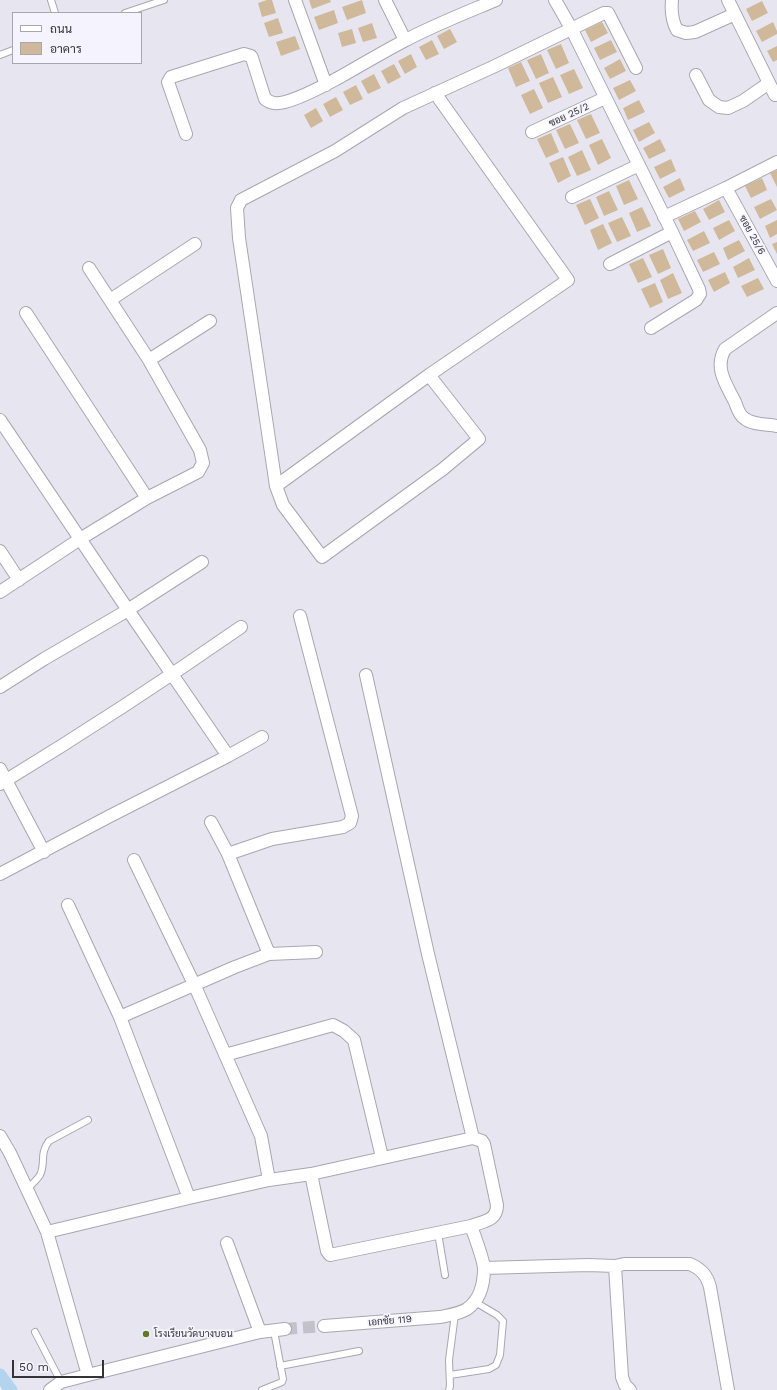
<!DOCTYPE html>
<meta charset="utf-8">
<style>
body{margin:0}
#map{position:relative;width:777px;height:1390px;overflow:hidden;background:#e7e6f0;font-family:"Work Sans",Sarabun,sans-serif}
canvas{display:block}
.legend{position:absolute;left:12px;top:12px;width:130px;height:52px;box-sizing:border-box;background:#f4f3fe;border:1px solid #a7a7af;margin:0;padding:5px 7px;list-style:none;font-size:12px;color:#343438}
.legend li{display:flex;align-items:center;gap:8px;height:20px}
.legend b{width:20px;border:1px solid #a7a7af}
.scale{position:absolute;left:12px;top:1360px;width:92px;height:18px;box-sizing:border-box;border:2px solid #343438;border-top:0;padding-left:5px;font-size:12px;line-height:14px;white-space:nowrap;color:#343438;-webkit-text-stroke:3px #f4f3fe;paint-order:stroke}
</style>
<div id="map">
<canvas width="777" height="1390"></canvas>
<ul class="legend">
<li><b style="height:5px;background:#fff"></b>ถนน</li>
<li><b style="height:11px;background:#d0b99a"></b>อาคาร</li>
</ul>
<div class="scale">50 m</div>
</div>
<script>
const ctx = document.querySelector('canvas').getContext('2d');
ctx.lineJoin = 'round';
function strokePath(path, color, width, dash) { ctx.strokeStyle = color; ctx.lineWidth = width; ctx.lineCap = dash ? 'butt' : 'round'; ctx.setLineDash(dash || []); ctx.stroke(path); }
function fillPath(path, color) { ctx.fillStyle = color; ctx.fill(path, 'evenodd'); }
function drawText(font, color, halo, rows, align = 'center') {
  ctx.font = font + ' "Work Sans",Sarabun,sans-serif'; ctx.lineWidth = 3.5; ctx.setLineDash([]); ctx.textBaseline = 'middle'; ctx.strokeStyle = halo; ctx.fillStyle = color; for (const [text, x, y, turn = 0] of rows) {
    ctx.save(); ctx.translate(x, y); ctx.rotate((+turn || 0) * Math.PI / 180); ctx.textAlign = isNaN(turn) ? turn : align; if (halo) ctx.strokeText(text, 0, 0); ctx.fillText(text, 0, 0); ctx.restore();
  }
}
const canal = new Path2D(`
 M0 1375 11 1390`);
const building = new Path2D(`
 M267 0H272L276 13 262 17 258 3Z
 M309 0H330L331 2 312 9Z
 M362 0 366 13 347 20 342 7Z
 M762 1 768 13 752 21 746 9Z
 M334 10 338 23 319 30 314 17Z
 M278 18 283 33 269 37 264 23Z
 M602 22 608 33 591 42 585 30Z
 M773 22 777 31V34L762 42 756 31Z
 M372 23 377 38 363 42 358 28Z
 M352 29 356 43 342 47 338 33Z
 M450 29 457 42 444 49 437 36Z
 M295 36 300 49 281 56 276 42Z
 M432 40 439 54 426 60 419 47Z
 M611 40 617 52 600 60 594 48Z
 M561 44 569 63 556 69 547 50Z
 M777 46V60L773 62 767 51Z
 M411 54 417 67 405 74 398 61Z
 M541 54 549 73 536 79 527 60Z
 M620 59 626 71 610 79 604 68Z
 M521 62 530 81 516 87 508 68Z
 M394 64 401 77 388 84 381 71Z
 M574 69 583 88 569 94 560 75Z
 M374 74 381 88 368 94 361 81Z
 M553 77 562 97 548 103 539 83Z
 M630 80 636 91 619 100 613 88Z
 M356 85 363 99 350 105 343 92Z
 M534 89 543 108 530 114 521 95Z
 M336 97 343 110 330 117 323 104Z
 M639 100 645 112 628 120 623 108Z
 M316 108 323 121 311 128 304 115Z
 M591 114 600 133 586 139 577 120Z
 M649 122 655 133 639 142 633 130Z
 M570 124 579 143 565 149 556 130Z
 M551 133 559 152 546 158 537 139Z
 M602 139 611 158 598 165 589 145Z
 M660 139 666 151 649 159 643 148Z
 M582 150 591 170 577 176 568 157Z
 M563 157 571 176 558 183 549 163Z
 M671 159 676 171 660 179 654 167Z
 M777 170V187L770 173Z
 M680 178 685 190 669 198 663 187Z
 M762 178 767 190 751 198 745 186Z
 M629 180 638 199 624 205 616 186Z
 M609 191 618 210 604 216 596 197Z
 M590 199 599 218 585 225 576 205Z
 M771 199 777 210 760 219 754 207Z
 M719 200 725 212 709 220 703 209Z
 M642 207 651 226 637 232 629 213Z
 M695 211 701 222 684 231 678 219Z
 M622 217 631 236 617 242 608 223Z
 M729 220 735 231 719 240 713 228Z
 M777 220V234L770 238 765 226Z
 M603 224 612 243 598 250 590 230Z
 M704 231 710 243 693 251 687 240Z
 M739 240 745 251 728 260 723 248Z
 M777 242V254L772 244Z
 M663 249 671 268 658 274 649 255Z
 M714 252 720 264 703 272 697 260Z
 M643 258 652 277 638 283 629 264Z
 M749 258 755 270 738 278 733 267Z
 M725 272 730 283 714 292 708 280Z
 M673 273 682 293 668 299 660 280Z
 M758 278 764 289 747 297 741 286Z
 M655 283 663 302 650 308 641 289Z`);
const streetTunnel = new Path2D(`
 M285 1329 324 1326`);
const lane = new Path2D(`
 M51 0 55 13
 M125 13 164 0
 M0 55 13 50
 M27 1189C31 1185 37 1180 40 1175 46 1163 39 1154 49 1141L88 1120
 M438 1233 445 1275
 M35 1332 61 1382
 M280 1366 359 1351
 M450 1375 489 1369 496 1365 500 1355 503 1321 497 1315 475 1302
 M262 1390 282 1382 283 1379 274 1331
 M449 1390 450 1386 449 1360 455 1314`);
const street = new Path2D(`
 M295 0 326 85
 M385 0 405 40
 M555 0 571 28 672 232 699 289 700 294 696 300 651 328
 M672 0C671 11 672 21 677 30L686 33 695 32 735 14
 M728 0 775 95
 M696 75 709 100 719 107 728 108 743 101 769 83
 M435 93 568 280 429 375 479 439 443 469 322 557 283 505 276 486 239 238 237 208 241 200 335 151 403 108 495 66 604 13H608L636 68
 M532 132 605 98
 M186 134 168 82 171 77 244 54 251 56 252 58 265 99C272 104 277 104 285 102 304 97 323 86 340 77 361 65 383 52 404 41 434 25 465 13 496 0
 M726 188 777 281
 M572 197 639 165
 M664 217 726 188 777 162
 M610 264 672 232
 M110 300 195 244
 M26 313 147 498
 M777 313 725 349C714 368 726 384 735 402 737 407 739 415 744 418 752 425 766 424 777 426
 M149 360 210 321
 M0 420 128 610 228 756
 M276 486 429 375
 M0 551 19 580
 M0 592 80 539 147 498 198 472 203 463 200 450 149 360 89 268
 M366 675 428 954 473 1138
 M0 687 44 659 123 613 202 562
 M0 769 44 852
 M0 784C82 734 162 682 241 627
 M211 822 228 854 269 954
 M228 854 272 839 343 827 350 823 352 816 300 616
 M134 860 194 984 261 1136 269 1180
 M0 874 110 816 228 756 262 737
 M68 905 120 1017 189 1198
 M120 1017 235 967 269 954 316 952
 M225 1055 333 1025 344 1031 354 1040 382 1157
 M0 1136 10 1153 47 1232 88 1375
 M47 1232 189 1198 269 1180 311 1174 473 1138 482 1141 484 1144 497 1205C497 1221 484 1221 471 1226L330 1255 327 1251 311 1174
 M227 1243 260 1332
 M615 1266 624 1264H690C701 1269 707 1275 710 1287L728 1390
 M484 1268 588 1265 615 1266 622 1377 625 1385 630 1390
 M324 1326 440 1317C449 1315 459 1314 467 1309 480 1300 484 1284 484 1268 483 1258 475 1237 471 1226
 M50 1390 61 1382 88 1375 260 1332 285 1329`);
const markers = [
 [146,1334,4,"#63792a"]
];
const streetNames = [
 ["ซอย 25/2",569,115,-25],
 ["ซอย 25/6",752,235,61],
 ["เอกชัย 119",390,1321,-5]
];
const poiNames = [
 ["โรงเรียนวัดบางบอน",154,1334]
];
strokePath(canal, '#b2d5ed', 13);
fillPath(building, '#d0b99a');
strokePath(streetTunnel, '#c3c2cb', 12, [12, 6]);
strokePath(lane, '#a8a7b1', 8);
strokePath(street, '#a8a7b1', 14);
strokePath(lane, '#fff', 6);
strokePath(street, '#fff', 12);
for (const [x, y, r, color] of markers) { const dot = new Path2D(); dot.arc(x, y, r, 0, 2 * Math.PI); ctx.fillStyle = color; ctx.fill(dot); strokePath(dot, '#f4f3fe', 1.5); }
drawText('10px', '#343438', '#f4f3fe', streetNames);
drawText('10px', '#343438', '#f4f3fe', poiNames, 'left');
</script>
